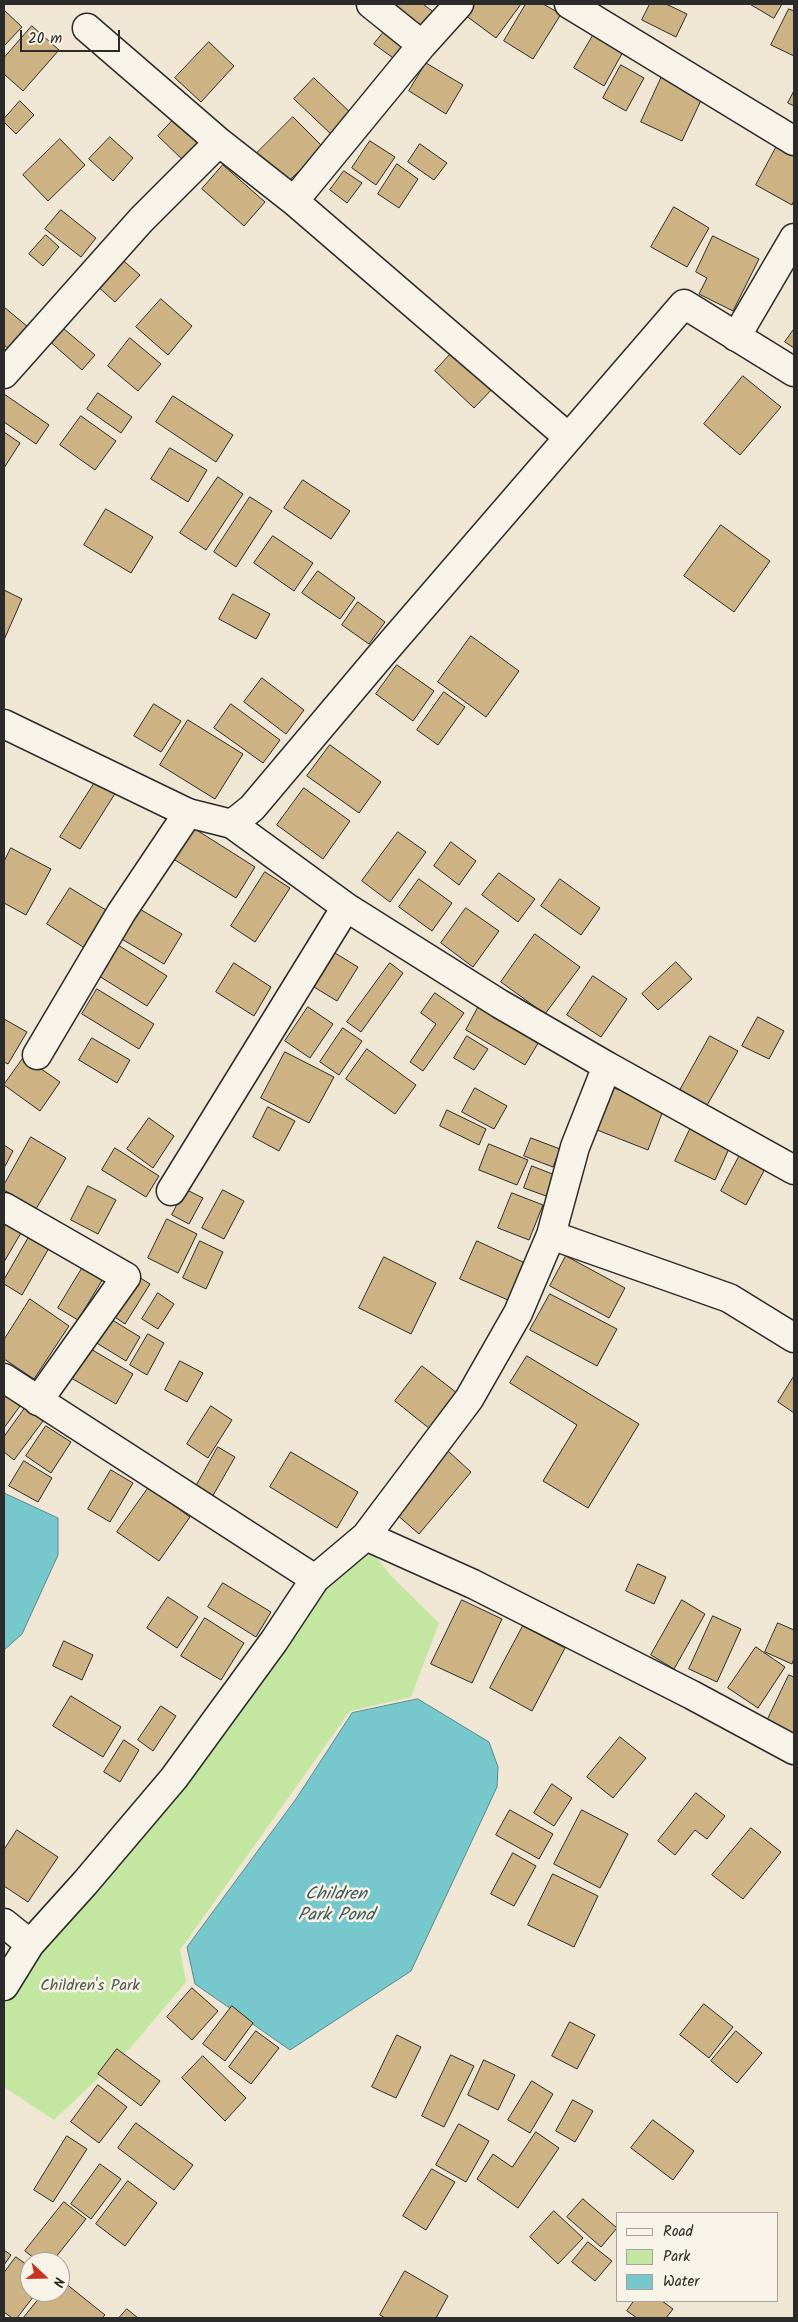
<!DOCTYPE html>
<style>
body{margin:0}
#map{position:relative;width:798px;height:2322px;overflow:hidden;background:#efe6d4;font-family:Kalam,sans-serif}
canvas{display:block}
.frame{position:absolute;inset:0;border:5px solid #2b2b2b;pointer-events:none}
.legend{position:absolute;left:616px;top:2212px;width:162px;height:90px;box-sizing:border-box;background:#f7f3e8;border:1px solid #a5a39c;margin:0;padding:6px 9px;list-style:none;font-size:15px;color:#2b2b2b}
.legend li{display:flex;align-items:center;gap:10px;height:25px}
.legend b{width:25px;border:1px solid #a5a39c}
.north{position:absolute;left:20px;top:2252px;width:50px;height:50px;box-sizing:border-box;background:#f7f3e8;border:1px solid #a5a39c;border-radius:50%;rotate:111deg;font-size:14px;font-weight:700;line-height:20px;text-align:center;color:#2b2b2b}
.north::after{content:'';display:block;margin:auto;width:18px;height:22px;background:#c8321e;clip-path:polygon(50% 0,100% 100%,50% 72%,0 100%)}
.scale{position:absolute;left:20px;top:30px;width:100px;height:22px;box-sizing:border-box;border:2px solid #2b2b2b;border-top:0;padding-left:6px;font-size:15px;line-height:18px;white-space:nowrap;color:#2b2b2b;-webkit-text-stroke:4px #f7f3e8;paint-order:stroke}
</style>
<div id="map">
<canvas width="798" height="2322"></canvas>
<div class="frame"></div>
<ul class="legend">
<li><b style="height:6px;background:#f7f3e8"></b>Road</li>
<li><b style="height:14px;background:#c3e6a0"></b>Park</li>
<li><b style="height:14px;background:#76c8cd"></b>Water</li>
</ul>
<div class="north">N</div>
<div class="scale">20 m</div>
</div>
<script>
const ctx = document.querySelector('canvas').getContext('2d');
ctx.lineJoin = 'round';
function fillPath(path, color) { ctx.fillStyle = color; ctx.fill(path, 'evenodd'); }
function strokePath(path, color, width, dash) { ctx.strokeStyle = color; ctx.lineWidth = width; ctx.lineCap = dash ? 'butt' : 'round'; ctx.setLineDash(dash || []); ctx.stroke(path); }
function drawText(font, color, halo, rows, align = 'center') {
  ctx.font = font + ' Kalam,sans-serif'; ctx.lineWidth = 5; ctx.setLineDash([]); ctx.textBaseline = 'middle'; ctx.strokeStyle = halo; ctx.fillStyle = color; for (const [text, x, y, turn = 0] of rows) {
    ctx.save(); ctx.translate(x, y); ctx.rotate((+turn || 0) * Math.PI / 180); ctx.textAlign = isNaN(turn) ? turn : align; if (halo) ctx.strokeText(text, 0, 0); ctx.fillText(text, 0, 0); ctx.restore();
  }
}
const green = new Path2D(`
 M366 1545 392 1577 439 1623 411 1697 350 1711 180 1950 186 1982 132 2046 54 2120 4 2087V1991L324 1579Z`);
const water = new Path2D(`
 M4 1493 58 1518V1555L22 1634 4 1650Z
 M418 1699 489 1742 498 1767 497 1787 411 1971 290 2050 195 1984 187 1947 296 1799 352 1713Z`);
const building = new Path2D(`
 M398 4H423L436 14 424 31 394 9Z
 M473 4H521L496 38 465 15Z
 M526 4H543L561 14 533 59 504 41Z
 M650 4H666L687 14 676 37 642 20Z
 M750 4H782L774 18Z
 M789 9 794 11V56L771 45Z
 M4 10 22 27 4 46Z
 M32 26 59 50 23 91 4 74V58Z
 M387 28 412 47 400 63 374 44Z
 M595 32 624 50 604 86 574 68Z
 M209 42 234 66 201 102 175 78Z
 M426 63 463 85 446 114 409 91Z
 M621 65 644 78 626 111 603 98Z
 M663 74 704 94 682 141 641 122Z
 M314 78 353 115 333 136 294 99Z
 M794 91V106L788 103Z
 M20 101 34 115 16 134 4 122V119Z
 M176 117 205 145 187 164 158 136Z
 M293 117 323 147 286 184 256 154Z
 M110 137 133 158 113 181 89 159Z
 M60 139 85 165 48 201 23 175Z
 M370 141 395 157 376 185 352 168Z
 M779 142 794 151V200L792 205 756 185Z
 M420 144 447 163 434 180 408 162Z
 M397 164 418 179 399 208 378 194Z
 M223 165 265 202 244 226 202 189Z
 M344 171 362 183 347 203 330 190Z
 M674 207 709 228 687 267 651 247Z
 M61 210 96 238 81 257 45 229Z
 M46 235 59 247 43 266 29 254Z
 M713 236 759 259 733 311 699 294 707 278 696 272Z
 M119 257 140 275 115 302 95 284Z
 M161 299 192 326 168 355 136 327Z
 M4 307 28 327 9 349 4 345Z
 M58 324 95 355 82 370 46 338Z
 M794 329V348L785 342Z
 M130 338 161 364 138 391 108 366Z
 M457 347 496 385 474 408 435 371Z
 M743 376 781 407 740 455 704 424Z
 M98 393 132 417 121 433 87 409Z
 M4 394 49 425 36 444 4 422Z
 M173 396 233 435 216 462 156 422Z
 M81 416 116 441 95 470 60 445Z
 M4 432 20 443 4 468Z
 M170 448 207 470 188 502 151 479Z
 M218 477 243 494 206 550 180 533Z
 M303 480 350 511 331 539 284 508Z
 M250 497 272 511 236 567 214 552Z
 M106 509 153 537 131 573 84 545Z
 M721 525 770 561 734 612 684 576Z
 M273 536 313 563 294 591 254 563Z
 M318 571 355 598 340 619 302 593Z
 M4 590 22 599 4 640Z
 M233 594 270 614 256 639 219 619Z
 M358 602 385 622 369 644 342 625Z
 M471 636 519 671 486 717 438 682Z
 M397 665 434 691 413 721 376 694Z
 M262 678 304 710 286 734 244 702Z
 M444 692 465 707 438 745 417 730Z
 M154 704 181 721 161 752 134 736Z
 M231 704 280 740 263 763 214 728Z
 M188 720 243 754 215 799 160 765Z
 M330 745 381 782 359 813 307 776Z
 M99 776 118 789 80 849 60 837Z
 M304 788 350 821 323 859 277 825Z
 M195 829 255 867 236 898 175 860Z
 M398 832 426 852 390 902 362 881Z
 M451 842 476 861 459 885 434 866Z
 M11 848 51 869 26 915 4 903V862Z
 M265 872 290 888 255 942 231 926Z
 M499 873 535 899 518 922 482 895Z
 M419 879 452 903 432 931 399 907Z
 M560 879 600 908 581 935 541 906Z
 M70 888 114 915 91 952 47 924Z
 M138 908 182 934 164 964 120 938Z
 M466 908 499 931 473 967 441 943Z
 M535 934 580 967 545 1014 501 982Z
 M118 945 167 976 147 1006 99 976Z
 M335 953 358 967 337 1001 314 987Z
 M676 962 692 979 658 1010 642 994Z
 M234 963 271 987 254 1016 216 992Z
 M390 963 403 973 361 1032 347 1022Z
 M593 976 627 999 601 1037 567 1015Z
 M97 989 154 1024 139 1049 82 1014Z
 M435 993 464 1013 423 1071 410 1062 436 1024 421 1013Z
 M480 1004 540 1040 525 1065 466 1030Z
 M308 1007 333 1024 310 1058 285 1041Z
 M758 1017 784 1031 769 1059 742 1046Z
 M4 1019 27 1032 8 1064 4 1062Z
 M343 1028 362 1041 339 1075 320 1062Z
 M467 1036 488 1049 474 1070 454 1058Z
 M710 1036 738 1051 706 1107 679 1092Z
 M92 1038 130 1060 117 1083 79 1060Z
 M367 1049 416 1085 395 1114 346 1079Z
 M285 1052 334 1077 309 1123 261 1098Z
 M24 1057 60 1082 40 1111 4 1085Z
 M475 1088 507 1106 494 1129 462 1112Z
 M614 1088 664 1108 648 1150 597 1130Z
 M268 1107 295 1121 279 1151 253 1137Z
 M447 1110 486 1129 479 1145 440 1126Z
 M149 1118 174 1136 153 1168 127 1149Z
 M693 1123 732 1142 715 1180 675 1161Z
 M31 1137 66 1158 36 1209 4 1190V1185Z
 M531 1138 560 1149 553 1167 524 1156Z
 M489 1144 528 1160 517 1185 479 1170Z
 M4 1145 13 1151 4 1168Z
 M115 1148 159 1176 146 1197 102 1170Z
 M743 1149 768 1163 746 1205 721 1191Z
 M532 1166 555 1175 546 1196 524 1188Z
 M88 1186 116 1200 98 1234 71 1220Z
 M185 1189 203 1198 189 1224 172 1215Z
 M223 1190 244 1201 224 1239 202 1228Z
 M512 1193 543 1205 529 1240 498 1228Z
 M167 1219 197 1234 178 1273 148 1258Z
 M4 1220 25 1226 4 1262Z
 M33 1230 53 1241 22 1295 4 1284V1280Z
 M200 1241 223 1252 206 1289 183 1278Z
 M477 1241 525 1263 508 1300 460 1279Z
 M566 1256 625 1288 609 1318 550 1286Z
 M89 1257 109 1269 78 1320 58 1308Z
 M384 1257 436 1283 411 1334 359 1308Z
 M131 1272 150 1284 125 1324 106 1311Z
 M158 1293 174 1304 158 1329 142 1319Z
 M550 1294 617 1329 597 1366 530 1330Z
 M30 1299 69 1326 34 1379 4 1359V1340Z
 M109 1318 140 1337 126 1361 95 1342Z
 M148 1334 164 1343 147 1375 130 1365Z
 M84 1345 133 1374 116 1404 66 1375Z
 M527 1356 639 1424 588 1508 543 1481 577 1425 510 1383Z
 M180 1361 203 1373 187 1402 165 1390Z
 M422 1366 457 1393 430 1429 395 1401Z
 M794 1376V1413L778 1402Z
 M4 1394 20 1406 4 1428Z
 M211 1406 232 1420 208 1458 187 1444Z
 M25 1408 43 1421 14 1460 4 1452V1437Z
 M46 1426 71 1442 51 1473 26 1456Z
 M218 1447 235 1457 211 1499 194 1490Z
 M448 1451 471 1472 419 1534 395 1513Z
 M291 1452 358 1492 337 1528 270 1487Z
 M24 1461 52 1478 38 1502 9 1486Z
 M111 1470 133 1483 110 1522 88 1509Z
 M149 1487 190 1517 159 1561 117 1532Z
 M638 1564 666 1577 654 1604 626 1591Z
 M223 1583 271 1612 256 1637 208 1607Z
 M168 1597 198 1617 177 1648 147 1628Z
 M462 1600 502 1619 472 1683 431 1664Z
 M682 1600 705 1614 674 1669 651 1655Z
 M713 1616 741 1629 717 1682 689 1669Z
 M205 1618 244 1643 221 1680 181 1656Z
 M778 1623 794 1630V1658L792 1664 765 1652Z
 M523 1626 565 1648 532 1711 490 1688Z
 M64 1641 93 1655 82 1680 53 1666Z
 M756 1647 785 1667 758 1708 728 1688Z
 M789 1675 794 1677V1734L767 1721Z
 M71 1696 121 1727 103 1757 53 1726Z
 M161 1706 176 1716 153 1751 138 1740Z
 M620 1737 646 1758 613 1798 587 1777Z
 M124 1740 139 1750 120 1782 104 1772Z
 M552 1784 572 1798 554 1826 534 1813Z
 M696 1793 725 1816 707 1839 695 1830 675 1855 658 1841Z
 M510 1810 553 1834 539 1859 496 1835Z
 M582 1810 628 1834 600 1888 554 1864Z
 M751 1828 781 1852 743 1899 712 1875Z
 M17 1830 58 1857 28 1902 4 1886V1850Z
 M513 1853 536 1866 514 1906 491 1894Z
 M553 1874 598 1896 574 1947 528 1925Z
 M192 1988 218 2011 192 2040 167 2017Z
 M704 2004 733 2027 709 2058 680 2035Z
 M232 2006 253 2023 225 2061 203 2044Z
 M570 2022 595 2035 577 2069 552 2056Z
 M256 2031 279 2048 251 2084 229 2067Z
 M736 2031 762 2053 737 2083 711 2061Z
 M397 2035 421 2047 396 2098 372 2087Z
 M117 2049 160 2081 141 2106 98 2074Z
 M451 2055 474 2066 444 2127 422 2116Z
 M203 2056 246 2098 225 2121 182 2078Z
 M484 2060 515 2075 498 2110 468 2095Z
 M532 2081 553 2094 530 2133 508 2120Z
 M98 2085 127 2107 99 2143 71 2122Z
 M573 2100 593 2111 575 2142 556 2131Z
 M653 2120 694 2151 673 2180 631 2148Z
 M136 2123 193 2165 174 2190 118 2148Z
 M459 2124 489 2141 466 2182 436 2165Z
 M536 2132 559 2148 518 2208 477 2179 493 2154 512 2167Z
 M67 2136 87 2149 53 2202 34 2190Z
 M100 2164 121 2179 91 2219 71 2204Z
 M432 2169 455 2182 426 2230 403 2216Z
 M128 2181 157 2203 125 2246 96 2224Z
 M583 2199 617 2228 601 2247 567 2217Z
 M64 2202 86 2219 52 2262H39L25 2251Z
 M554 2211 583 2238 558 2264 530 2237Z
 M588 2242 612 2261 595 2281 572 2262Z
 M4 2250 11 2255 4 2265Z
 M16 2257 30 2267V2292H37L17 2318H12L4 2312V2273Z
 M405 2271 448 2296 436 2318H385L380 2315Z
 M60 2279 105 2315 102 2318H23L44 2292H60Z
 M634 2301H662L673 2309 666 2318H637L627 2311Z
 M127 2309 138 2318H119Z`);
const minor = new Path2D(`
 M569 4 794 141
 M87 28 219 142
 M422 45 459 4
 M294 201 568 437
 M736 337 794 238
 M4 374 141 220 219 142 294 201 422 45 371 4
 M37 1055 121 913 188 813
 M607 1066 794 1170
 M171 1191 346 907
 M4 1207 126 1277 38 1401
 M551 1235 729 1298 794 1338
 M4 1378 315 1579
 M366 1536 473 1584 692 1695 794 1750
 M4 1923 30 1944
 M4 1986 30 1944 85 1883 174 1778 274 1641 315 1579 366 1536 469 1399 518 1313 551 1235 575 1147 607 1066 500 1004 346 907 232 824`);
const tertiary = new Path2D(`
 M4 724 188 813 232 824 252 808 381 655 684 304 794 372`);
const parkNames = [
 ["Children's Park",90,1987]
];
const waterNames = [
 ["Children",336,1896],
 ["Park Pond",336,1917]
];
fillPath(green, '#c3e6a0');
fillPath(water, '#76c8cd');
strokePath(water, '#58898c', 1);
fillPath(building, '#cdb383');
strokePath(building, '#2b2b2b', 1);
strokePath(minor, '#2b2b2b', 31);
strokePath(tertiary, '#2b2b2b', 31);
strokePath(minor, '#f7f3e8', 28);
strokePath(tertiary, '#f7f3e8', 28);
drawText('16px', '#515a48', '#f7f3e8', parkNames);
drawText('italic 18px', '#425a5c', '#f7f3e8', waterNames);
</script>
